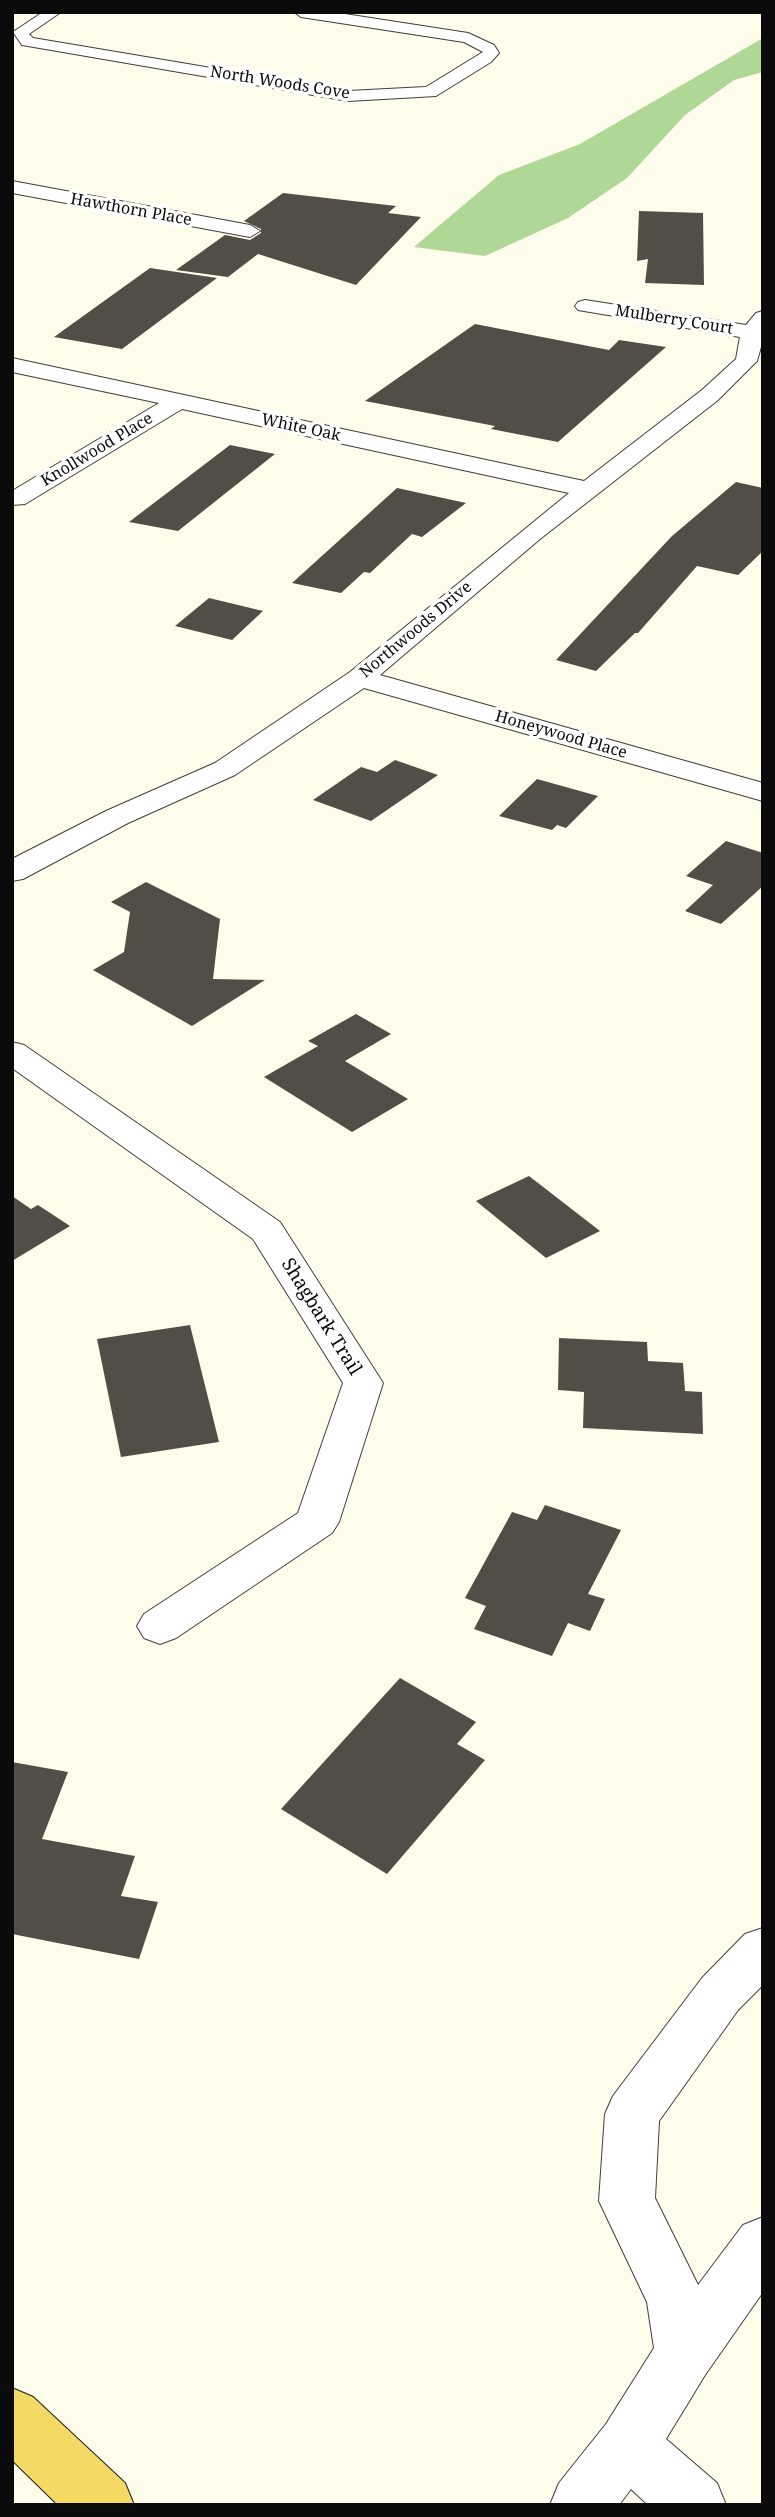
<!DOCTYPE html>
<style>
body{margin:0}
#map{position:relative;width:775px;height:2517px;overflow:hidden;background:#fefcea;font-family:"Noto Serif",serif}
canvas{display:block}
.frame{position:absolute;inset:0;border:14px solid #0b0b0b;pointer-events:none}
</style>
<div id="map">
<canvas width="775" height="2517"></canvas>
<div class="frame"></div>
</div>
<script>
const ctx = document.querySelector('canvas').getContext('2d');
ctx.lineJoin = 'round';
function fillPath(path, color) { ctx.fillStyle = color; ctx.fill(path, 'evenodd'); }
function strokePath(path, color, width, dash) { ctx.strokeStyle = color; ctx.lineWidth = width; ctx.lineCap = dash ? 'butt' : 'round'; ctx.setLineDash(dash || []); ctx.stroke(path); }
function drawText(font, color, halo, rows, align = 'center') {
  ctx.font = font + ' "Noto Serif",serif'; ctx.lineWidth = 7; ctx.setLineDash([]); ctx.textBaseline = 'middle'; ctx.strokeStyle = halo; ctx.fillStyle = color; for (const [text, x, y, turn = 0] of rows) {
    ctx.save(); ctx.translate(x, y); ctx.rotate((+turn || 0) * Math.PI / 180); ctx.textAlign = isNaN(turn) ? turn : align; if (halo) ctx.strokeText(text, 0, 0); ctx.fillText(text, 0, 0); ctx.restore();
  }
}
const forest = new Path2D(`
 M763 38V72L734 80 685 115 627 178 568 218 485 256 414 247 499 175 580 144Z`);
const building = new Path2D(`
 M283 193 396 206 388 213 421 217 356 285 258 254 228 277 176 270 225 235 250 240 261 233V229L244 221Z
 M639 211 703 213 704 285 645 283 648 259 637 261Z
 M150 268 217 278 122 349 54 337Z
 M475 324 609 350 619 340 666 347 558 442 491 429 495 426 365 401Z
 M230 445 275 454 178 531 129 522Z
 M736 482 763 488V551L738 575 697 566 638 633H635L596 671 556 660 672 536Z
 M397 488 466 503 422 537 412 534 370 573 364 572 341 593 292 583Z
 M209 598 263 611 232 640 175 626Z
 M395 760 438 775 371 821 313 800 361 767 377 772Z
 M537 779 598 796 566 828 557 825 552 830 499 816Z
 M726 841 763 853V886L721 924 685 911 713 885 686 876Z
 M146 882 220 919 213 979 265 980 192 1026 93 970 124 952 130 912 111 902Z
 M356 1014 391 1034 345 1061 408 1099 352 1132 264 1077 318 1046 308 1041Z
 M529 1176 600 1231 546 1258 476 1201Z
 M12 1196 31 1209 38 1205 70 1226 12 1261Z
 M190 1325 219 1442 121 1457 97 1339Z
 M559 1338 647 1342 648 1361 683 1363 685 1391 702 1392 703 1434 583 1428 584 1392 558 1390Z
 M545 1505 621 1530 588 1594 605 1599 590 1631 568 1623 552 1656 474 1629 486 1606 465 1598 512 1512 537 1520Z
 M400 1678 476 1722 457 1744 485 1760 387 1874 281 1809Z
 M12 1762 68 1772 42 1839 135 1856 121 1896 158 1902 139 1959 12 1934Z`);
const minor = new Path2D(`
 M43 12H61L29 34 33 38 348 91 426 87 483 52 464 42 301 17 294 12H332L468 33 494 45 499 53 491 62 436 96 348 101 22 45 13 32Z
 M12 181 250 225 260 231 250 237 12 193Z
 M585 300 746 325 756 313 763 311V340L757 361 718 400 540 539 380 675 763 783V801L364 688 235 775 128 823 23 879 12 881V859L106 811 215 763 350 672 569 493 182 409 25 504 12 505V491L159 403 12 372V358L584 481 702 390 736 359 740 337 578 310 575 306 578 302Z
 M12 1042 24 1045 280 1222 383 1383 339 1522 332 1533 176 1638 160 1644 144 1638 137 1626 144 1614 298 1513 343 1383 253 1239 12 1068Z
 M763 1928V1985L738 2010 659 2121 655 2198 698 2285 743 2225 763 2217V2292L705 2375 666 2439 717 2483 726 2505H648L631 2489 619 2505H550L559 2483 606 2424 654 2348 647 2302 599 2201 605 2114 613 2096 702 1978 745 1934Z`);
const major = new Path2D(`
 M12 2388 33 2397 125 2483 134 2505H58L12 2460Z`);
const farStreetnames = [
 ["North Woods Cove",280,83,9],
 ["Hawthorn Place",131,210,10],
 ["Mulberry Court",674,320,9],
 ["White Oak",301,428,12],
 ["Knollwood Place",97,450,-31],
 ["Northwoods Drive",416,630,-40],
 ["Honeywood Place",561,735,16]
];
const streetNames = [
 ["Shagbark Trail",321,1317,58]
];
fillPath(forest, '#afd796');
fillPath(building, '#534d48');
strokePath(minor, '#3e3e3e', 2);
strokePath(major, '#1c1c1c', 2);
fillPath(minor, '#fff');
fillPath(major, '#f4da65');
drawText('16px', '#0b0b0b', '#fff', farStreetnames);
drawText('19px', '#0b0b0b', '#fff', streetNames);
</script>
